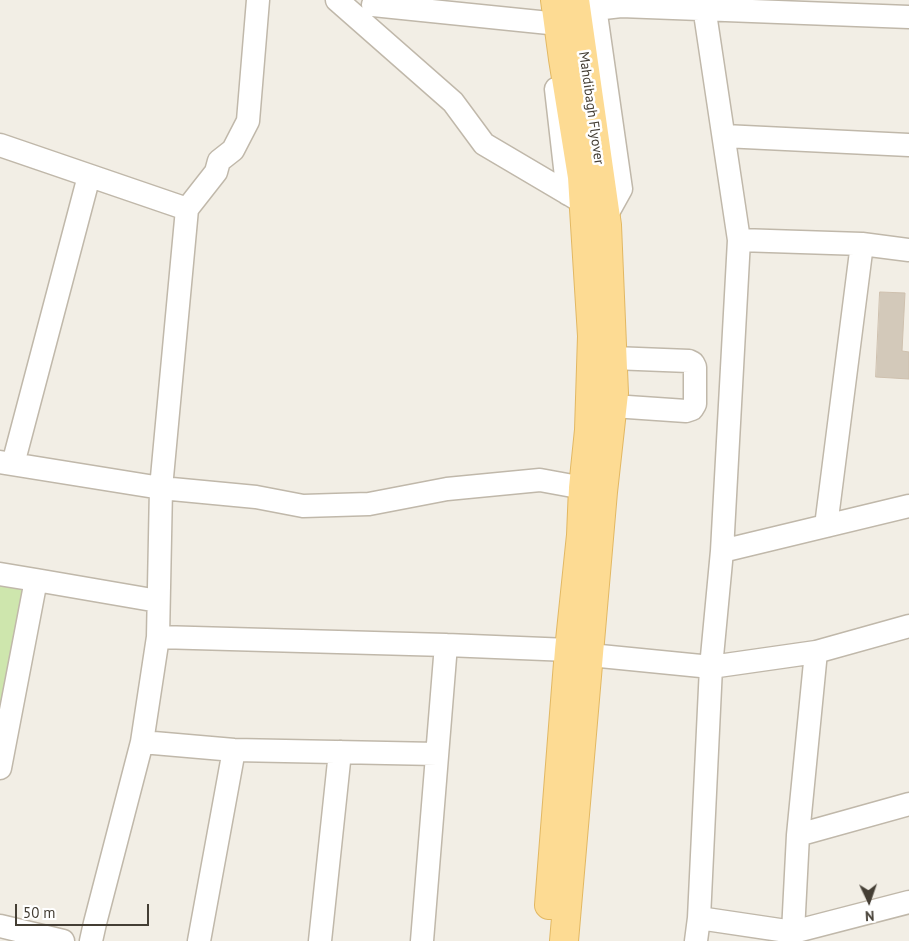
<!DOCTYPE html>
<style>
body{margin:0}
#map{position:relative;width:909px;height:941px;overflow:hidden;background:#f2eee5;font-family:"PT Sans",sans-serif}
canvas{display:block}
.north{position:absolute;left:844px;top:876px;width:50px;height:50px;-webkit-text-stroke:4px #fff;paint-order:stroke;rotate:177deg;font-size:14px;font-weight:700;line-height:20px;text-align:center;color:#443e34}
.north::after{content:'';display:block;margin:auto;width:18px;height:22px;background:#443e34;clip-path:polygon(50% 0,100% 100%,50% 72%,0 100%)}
.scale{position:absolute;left:15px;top:904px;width:134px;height:22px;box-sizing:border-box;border:2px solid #443e34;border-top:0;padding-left:6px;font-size:15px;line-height:18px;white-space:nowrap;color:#443e34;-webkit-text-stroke:4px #fff;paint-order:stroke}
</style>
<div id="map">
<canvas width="909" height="941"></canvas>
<div class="north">N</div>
<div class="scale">50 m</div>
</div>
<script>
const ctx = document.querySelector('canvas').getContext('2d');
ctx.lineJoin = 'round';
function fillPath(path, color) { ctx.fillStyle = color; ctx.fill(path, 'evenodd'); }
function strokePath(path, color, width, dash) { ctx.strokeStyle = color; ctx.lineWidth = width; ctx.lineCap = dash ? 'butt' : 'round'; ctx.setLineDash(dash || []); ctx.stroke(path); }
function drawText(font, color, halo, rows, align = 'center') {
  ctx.font = font + ' "PT Sans",sans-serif'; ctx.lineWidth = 5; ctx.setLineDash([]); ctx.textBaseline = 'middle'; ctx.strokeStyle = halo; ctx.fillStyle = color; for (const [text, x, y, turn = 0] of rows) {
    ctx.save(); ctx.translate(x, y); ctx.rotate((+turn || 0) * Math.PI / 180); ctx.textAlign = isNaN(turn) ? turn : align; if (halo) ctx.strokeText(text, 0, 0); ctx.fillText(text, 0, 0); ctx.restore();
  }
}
const green = new Path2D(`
 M0 574 36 580 0 768Z`);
const building = new Path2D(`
 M880 292 905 293 902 351 909 352V379L876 377Z`);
const minor = new Path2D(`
 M337 0 453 102 484 144 584 203
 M594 0 621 189 606 216
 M703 0 739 240 722 551
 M373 5 549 23
 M595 9 621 6 909 17
 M556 89 568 194
 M724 136 909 145
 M0 145 187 209 161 488 158 637 446 645 569 650 590 655 711 667 816 652 909 626
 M187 209 216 172 219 161 233 150 248 121 258 0
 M739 240 862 244 909 250
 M613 358 689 361 693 363 695 367V404L692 409 686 411 613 406
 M0 462 161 488 256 497 303 506 369 504 447 489 540 480 600 491
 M13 464 89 176
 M826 526 862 244
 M0 574 36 580 0 768
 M36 580 158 601
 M816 652 798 835 793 932 909 902
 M142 742 234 750 437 754
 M798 835 909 804
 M0 926 63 941
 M91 941 95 923 142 742 158 637
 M199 941 234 750
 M320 941 340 752
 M422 941 446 645
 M696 941 699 918
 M792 941 793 932 699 918 711 667 722 551 909 506`);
const major = new Path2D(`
 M549 905 569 650 581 535 583 488 589 430 592 336 582 177 563 59 555 0
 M564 941 603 492 614 393 607 225 575 0`);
const streetNames = [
 ["Mahdibagh Flyover",591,108,82]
];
fillPath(green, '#cee6ad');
fillPath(building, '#d3c9ba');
strokePath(building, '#cec0ae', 1);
strokePath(minor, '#c0b8aa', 25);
strokePath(major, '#e2b863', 30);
strokePath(minor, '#fff', 22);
strokePath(major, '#fddb93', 28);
drawText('14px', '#443e34', '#fff', streetNames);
</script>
